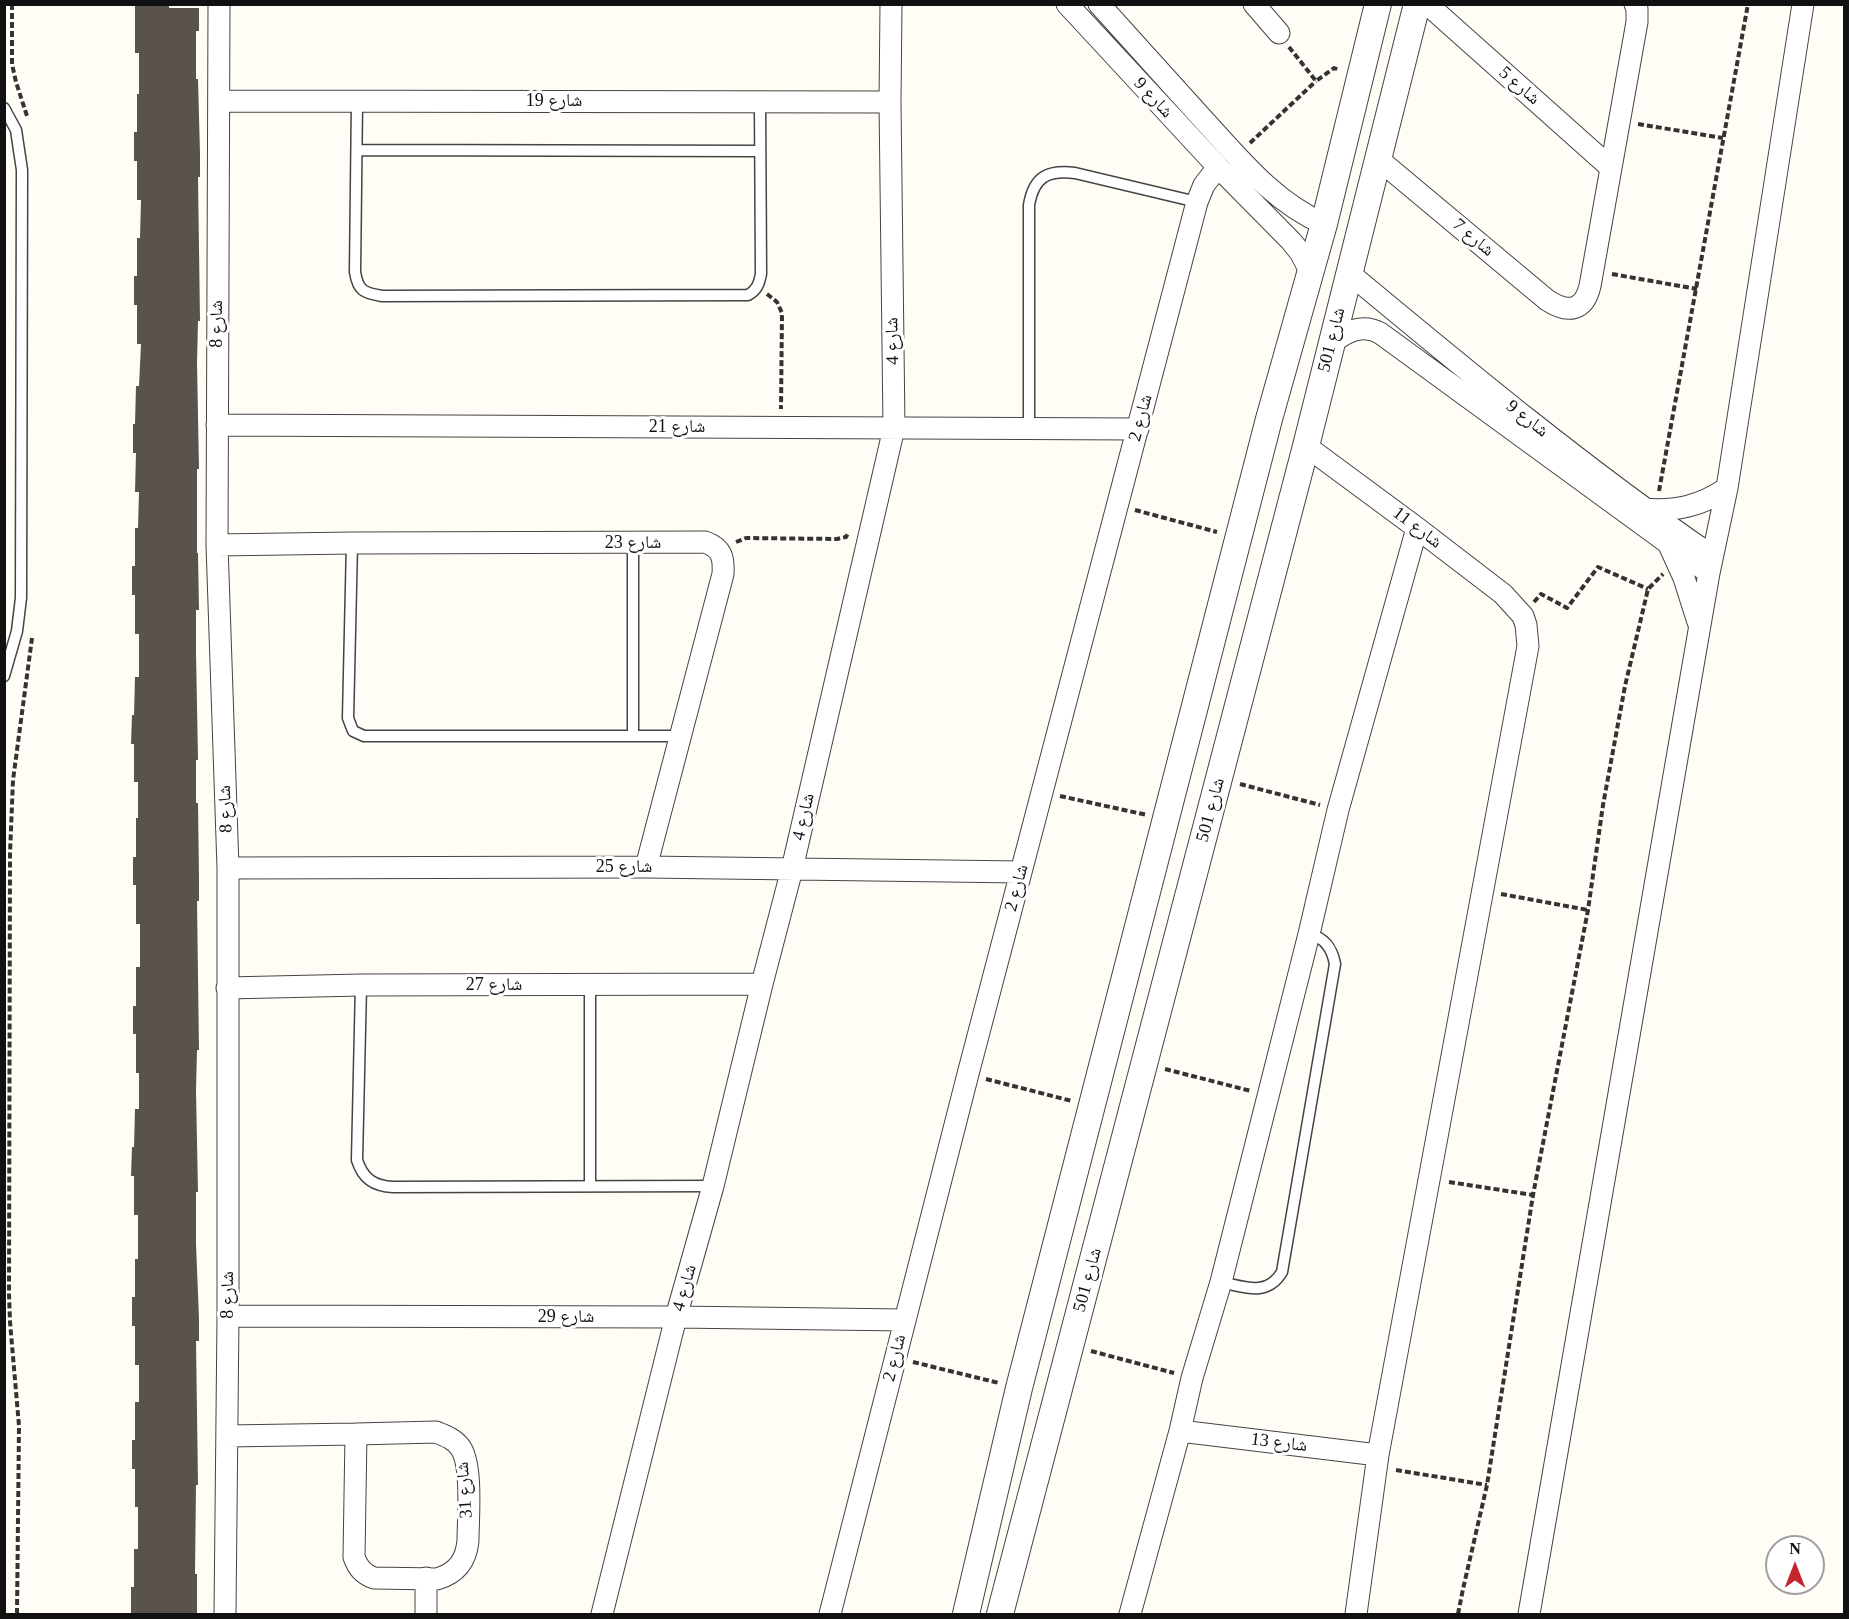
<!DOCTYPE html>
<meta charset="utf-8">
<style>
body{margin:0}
#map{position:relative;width:1849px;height:1619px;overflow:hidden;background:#fffdf5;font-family:"Times New Roman",serif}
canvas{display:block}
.frame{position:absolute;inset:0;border:6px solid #111;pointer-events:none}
.north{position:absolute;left:1765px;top:1535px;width:60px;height:60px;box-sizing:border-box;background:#fff;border:2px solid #a0a0a0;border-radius:50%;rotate:0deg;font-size:16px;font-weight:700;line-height:24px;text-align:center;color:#111}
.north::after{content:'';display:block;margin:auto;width:21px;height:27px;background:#c4262e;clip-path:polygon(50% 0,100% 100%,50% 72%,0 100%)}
</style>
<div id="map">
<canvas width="1849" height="1619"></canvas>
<div class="frame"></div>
<div class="north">N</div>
</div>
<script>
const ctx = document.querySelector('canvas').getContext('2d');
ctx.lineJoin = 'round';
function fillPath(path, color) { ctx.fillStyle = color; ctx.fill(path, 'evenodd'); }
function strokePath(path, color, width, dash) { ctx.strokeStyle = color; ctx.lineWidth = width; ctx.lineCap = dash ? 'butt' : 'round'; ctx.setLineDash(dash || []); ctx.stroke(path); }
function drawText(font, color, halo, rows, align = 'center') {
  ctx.font = font + ' "Times New Roman","Noto Naskh Arabic",serif'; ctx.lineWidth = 6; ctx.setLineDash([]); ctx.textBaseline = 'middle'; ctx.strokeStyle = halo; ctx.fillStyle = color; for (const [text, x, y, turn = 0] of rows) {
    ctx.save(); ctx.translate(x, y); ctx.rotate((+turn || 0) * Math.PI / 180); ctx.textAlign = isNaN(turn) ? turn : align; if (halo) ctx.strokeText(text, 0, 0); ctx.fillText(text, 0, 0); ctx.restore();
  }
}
const building = new Path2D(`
 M135 4H169V8H199V31H196V79H198L200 154V177H198L200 321H198L197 363 199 469H197V553H198L199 610H196V652L198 760H196V803H198L199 878V901H197L199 1050H197L196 1091 198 1192H196V1244L199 1319V1341H196L198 1485H196L195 1574H197V1614H131V1587H134V1549H138V1507H135V1469H132V1440H135V1402H139V1365H135V1326H132V1297H135V1259H138V1215H134V1176H131L132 1147H134L135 1109H139V1073H136V1034H133V1006H136V967H140V924H136V885H133V857H136V818H138V782H134V744H131L132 715H134L135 677H139V634H135V595H132V566H135V528H138L139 492H135L136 453H133V424H135L136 386H139L141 344H137V305H134V276H137V238H140L141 200H137V161H134V132H137V94H139V53H135Z`);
const path = new Path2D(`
 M12 4V64L16 82 27 116
 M1289 47 1316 81 1334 68 1339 70
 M1638 124 1723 138
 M1250 143 1316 81
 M1612 274 1697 289
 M767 294 777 302 782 313 781 409
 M1659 491 1748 4
 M1135 510 1217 532
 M736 542 746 538 837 539 846 537 848 533
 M1534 602 1541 594 1567 608 1598 567 1648 589
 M1240 784 1320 805
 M1060 796 1147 815
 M1501 894 1588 910
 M1165 1069 1251 1091
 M986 1079 1072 1101
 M1449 1182 1533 1195
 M1091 1351 1174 1373
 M913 1362 999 1383
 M1396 1470 1487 1485
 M17 1614 19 1426 10 1322 9 1294 10 854 13 780 32 638
 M1458 1614 1463 1589 1487 1485 1533 1195 1588 910 1603 805 1625 686 1648 589 1663 574`);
const service = new Path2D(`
 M357 101 355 272C358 291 364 293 382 296L748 295C757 290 759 284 761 274L760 102
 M4 108 16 130 22 170 21 598 17 631 4 676
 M357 150 760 151
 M1029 429V205C1034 176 1048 170 1075 173L1197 202
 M352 543 348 718 353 731 364 736H680
 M633 543V736
 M590 984V1186
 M361 985 357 1160C363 1179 374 1186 393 1187L713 1186
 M1221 1282C1245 1287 1267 1297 1282 1272L1335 964C1332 948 1325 938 1309 934`);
const minor = new Path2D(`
 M219 4 217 545 228 868V1316L225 1614
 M1067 4 1218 167 1291 241 1300 252 1310 271
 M1099 4C1133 42 1167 79 1201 117 1238 157 1273 202 1324 224
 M1254 4 1279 33
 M1427 4 1611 168
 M219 101 890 102
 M1377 158 1547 300C1568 314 1584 311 1590 286L1637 22V9L1635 4
 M1349 273C1467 371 1585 469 1712 556
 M1331 343C1346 332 1362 323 1380 333L1709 573
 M217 425 1138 429
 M1306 446 1417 528 1503 594 1523 616 1526 625 1528 646 1526 657 1378 1455 1356 1614
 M1643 509C1675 512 1701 506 1727 488
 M217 545 352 543 705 542C722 548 724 558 723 574L646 867
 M1669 545 1684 578 1698 622
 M228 868 646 867 1021 872
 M227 988 361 985 762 984
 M228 1316 676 1317 904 1320
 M1180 1431 1378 1455
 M436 1432C446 1436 454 1439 460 1447 473 1464 468 1519 468 1541 466 1561 457 1573 437 1579L374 1578C363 1574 358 1568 354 1557L356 1434Z
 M227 1436 356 1434
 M426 1614V1578
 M602 1614 676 1317 713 1186 762 984 792 869 894 428 890 102 891 4
 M830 1614 968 1074 1197 202 1204 185 1218 167
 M1130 1614 1180 1431 1192 1378 1221 1282 1309 934 1338 810 1417 528
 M1529 1614 1709 573 1727 488 1803 4`);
const tertiary = new Path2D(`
 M966 1614 1019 1388 1269 419 1324 224 1378 4
 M1000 1614 1306 446 1417 4`);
const streetNames = [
 ["شارع 5",1519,86,41],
 ["شارع 9",1153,98,47],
 ["شارع 19",554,101],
 ["شارع 7",1473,238,40],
 ["شارع 8",217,324,-90],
 ["شارع 501",1332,340,-76],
 ["شارع 4",893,341,-91],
 ["شارع 2",1141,418,-75],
 ["شارع 9",1527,419,38],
 ["شارع 21",677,427],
 ["شارع 11",1417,528,37],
 ["شارع 23",633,543],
 ["شارع 8",226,809,-92],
 ["شارع 501",1211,810,-75],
 ["شارع 4",804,817,-77],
 ["شارع 25",624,867],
 ["شارع 2",1017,888,-75],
 ["شارع 27",494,985],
 ["شارع 501",1088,1280,-75],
 ["شارع 4",685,1288,-74],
 ["شارع 8",228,1295,-90],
 ["شارع 29",566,1317],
 ["شارع 2",895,1358,-76],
 ["شارع 13",1279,1443,7],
 ["شارع 31",465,1490,-94]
];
fillPath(building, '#5a524d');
strokePath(service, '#444', 13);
strokePath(minor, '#444', 23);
strokePath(tertiary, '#444', 28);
strokePath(path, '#333', 4, [6, 3]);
strokePath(service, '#fff', 10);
strokePath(minor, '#fff', 21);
strokePath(tertiary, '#fff', 26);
drawText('18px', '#111', '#fff', streetNames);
</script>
